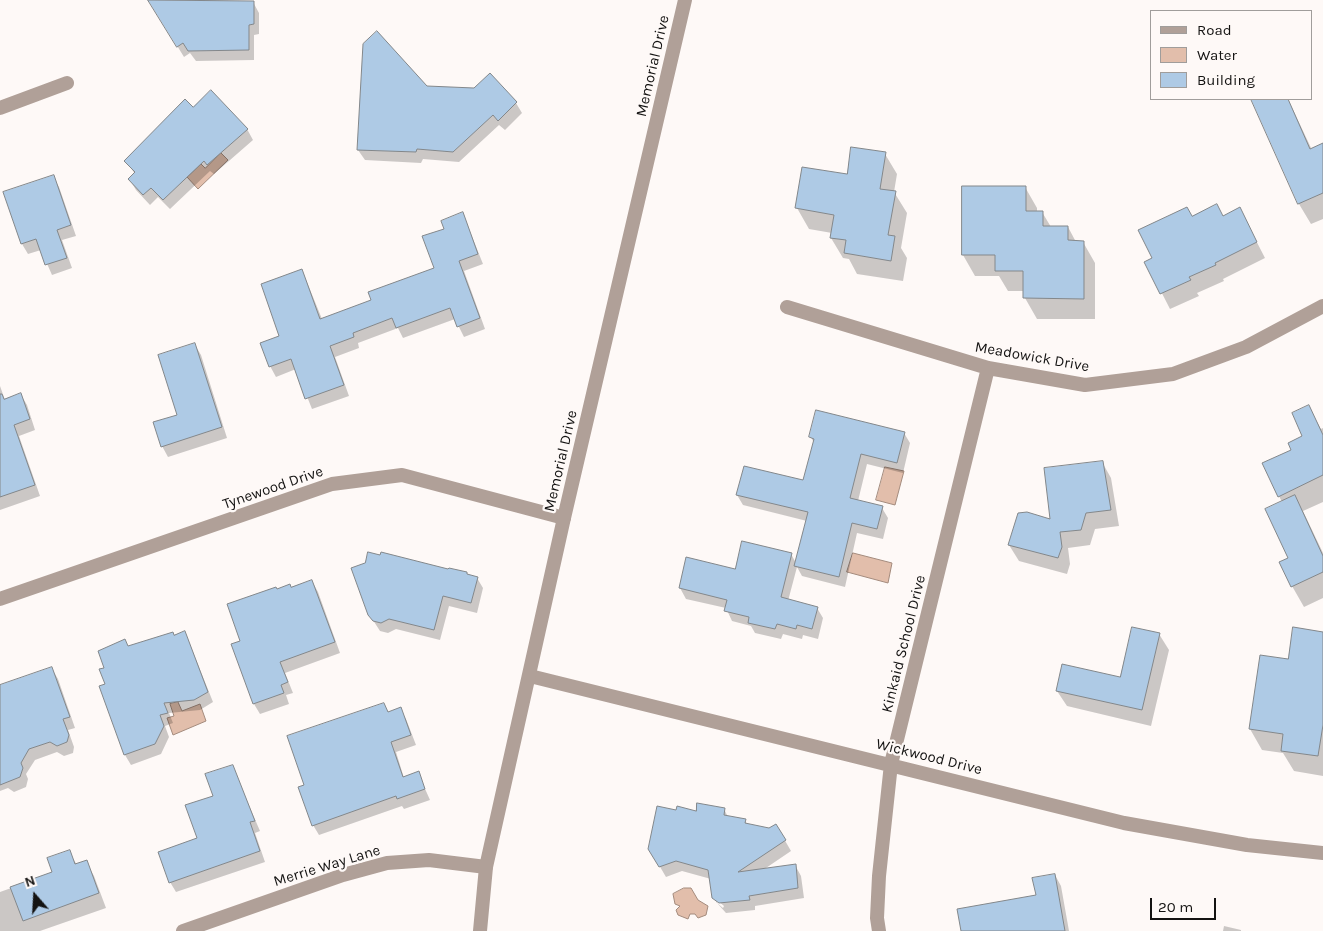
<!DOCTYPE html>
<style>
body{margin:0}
#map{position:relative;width:1323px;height:931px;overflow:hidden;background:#fef9f7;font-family:Karla,sans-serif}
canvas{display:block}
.legend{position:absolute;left:1150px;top:10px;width:162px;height:90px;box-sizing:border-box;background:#fef9f7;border:1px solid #a09d9b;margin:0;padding:6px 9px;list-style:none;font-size:15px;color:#141312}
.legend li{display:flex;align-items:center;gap:10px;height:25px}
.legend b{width:25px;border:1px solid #a09d9b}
.north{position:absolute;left:10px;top:871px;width:50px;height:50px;-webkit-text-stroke:4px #fef9f7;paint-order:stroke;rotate:341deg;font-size:14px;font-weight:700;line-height:20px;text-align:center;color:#141312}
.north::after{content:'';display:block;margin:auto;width:18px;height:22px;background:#141312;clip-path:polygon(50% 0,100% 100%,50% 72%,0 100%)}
.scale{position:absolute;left:1150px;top:898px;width:66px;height:22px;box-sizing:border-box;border:2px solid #141312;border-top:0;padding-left:6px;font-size:15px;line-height:18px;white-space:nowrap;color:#141312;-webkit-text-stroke:4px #fef9f7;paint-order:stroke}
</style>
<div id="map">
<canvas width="1323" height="931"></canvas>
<ul class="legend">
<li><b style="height:6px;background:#b0a098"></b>Road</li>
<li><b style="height:14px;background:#e2beab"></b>Water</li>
<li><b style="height:14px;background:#aecae5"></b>Building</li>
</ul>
<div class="north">N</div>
<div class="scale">20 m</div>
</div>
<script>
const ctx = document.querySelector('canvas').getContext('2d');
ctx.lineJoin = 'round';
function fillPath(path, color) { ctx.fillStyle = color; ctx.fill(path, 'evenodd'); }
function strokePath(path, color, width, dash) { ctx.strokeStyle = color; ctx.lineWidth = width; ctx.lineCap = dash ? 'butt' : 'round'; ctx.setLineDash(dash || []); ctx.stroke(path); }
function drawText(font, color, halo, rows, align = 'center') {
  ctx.font = font + ' Karla,sans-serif'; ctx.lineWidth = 4.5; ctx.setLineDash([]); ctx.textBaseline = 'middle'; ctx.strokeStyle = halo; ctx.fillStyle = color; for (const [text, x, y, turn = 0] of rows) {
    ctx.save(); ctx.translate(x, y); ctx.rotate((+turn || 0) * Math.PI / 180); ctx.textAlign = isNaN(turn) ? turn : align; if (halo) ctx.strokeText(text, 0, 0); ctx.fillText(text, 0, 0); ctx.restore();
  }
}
const water = new Path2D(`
 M221 153 228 160 198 189 187 177 201 164 205 168Z
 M885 467 904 471 895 505 876 500Z
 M853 553 892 563 888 583 847 572Z
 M178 702 182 711 200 704 206 721 173 735 167 718 174 716 170 704Z
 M684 888H691L698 900 708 906 706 915 698 918 695 914H690L688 919 678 915 676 910 680 906 675 904 673 894Z`);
const shadow = new Path2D(`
 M149 0 253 2 259 13V34L254 35V60L196 61 190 53 184 57Z
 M490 75 516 103 522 113 505 130 499 125 459 162 423 159 421 163 365 160 358 150 427 87 474 90Z
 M1255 99H1288L1312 150 1323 145V219L1311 224 1299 204 1253 100Z
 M193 109 247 129 253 140 214 174 210 171 170 209 158 197 150 205 136 190 130 180 135 174 126 161Z
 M885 154 897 174 894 192 907 213 901 248 907 258 903 281 857 274 849 259 843 258 831 238 832 233 809 229 797 208Z
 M53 177 59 187 76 236 62 240 72 268 52 275 41 250 28 254 22 244 5 193Z
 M1025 187 1037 208V212H1042L1051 227H1068L1076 242H1083L1095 263V319H1037L1025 298V291H1008L999 276H975L963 255Z
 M463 214 483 264 464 271 485 329 464 337 455 319 403 338 398 328 358 343 359 348 335 357 349 396 312 409 296 369 276 377 270 366 302 270 322 319 373 301 436 268 445 229Z
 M1192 217H1223L1248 225 1265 258 1223 279 1224 281 1197 293 1199 296 1170 309 1146 262 1154 258Z
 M195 345 201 355 227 438 168 457 162 446 179 416Z
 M0 386 5 400 21 395 27 405 35 430 19 436 40 496 0 510Z
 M1309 407 1321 429 1323 428V502L1303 511 1323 553V598L1304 607 1292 586 1282 502 1279 496 1292 450 1304 436Z
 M904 433 910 443 903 473 867 464 858 501 882 508 888 518 883 539 857 533 845 587 802 576 797 567 788 601 817 608 823 618 818 639 803 635 802 639 783 634 781 639 755 633 751 626 732 621 726 608 686 599 680 588 791 554 796 563 807 521 743 505 737 495 804 482 814 443 811 437Z
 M1102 462 1111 478 1119 526 1095 529 1090 545 1068 548 1070 564 1067 574 1019 561 1009 545 1051 521Z
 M449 571 467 573 468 576 477 578 483 588 477 613 449 606 440 640 396 629 388 633 380 631 369 614Z
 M312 581 318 592 340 653 285 673 293 693 286 695 289 704 260 714 254 704 232 644 242 641 277 590 291 589Z
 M185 632 213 702 200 710 169 713 173 723 165 726 169 737 161 754 131 765 125 755 106 685V668L129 647Z
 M1323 633V776L1294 771 1283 753 1262 750 1250 729 1289 661Z
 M1159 634 1169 650 1151 726 1067 706 1057 691 1121 679Z
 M52 669 58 679 75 728 68 730 74 747 73 753 64 756 57 752 35 760 26 774 28 779 26 787 14 792 8 788 0 791V687Z
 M384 704 389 713 400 709 406 719 416 745 396 752 404 778 418 773 430 800 404 809 402 806 319 835 313 825 306 786Z
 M232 766 260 831 255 833 265 862 176 892 170 882 198 839 215 796Z
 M724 809 728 817 745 821 748 825 769 830 776 825 791 851 763 870 795 865 801 876 804 898 755 906V910L726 913 717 903 723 908 724 906 717 900V903L713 897 711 879 682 871 666 877 656 860 677 812Z
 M69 852 77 865 86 862 94 876 106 908 40 931H0V892L53 873Z
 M1055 875 1061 886 1069 931H963L1037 896Z
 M1224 926 1241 930V931H1223Z`);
const building = new Path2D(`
 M148 0 254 1V24L249 25V50L188 51 183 43 177 47Z
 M377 31 427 86 474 88 490 73 517 102 498 121 493 115 453 152 417 149 416 152 357 150 363 44Z
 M211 90 248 129 207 165 204 161 163 200 151 188 143 195 128 179 135 172 124 161 185 99 193 107Z
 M1251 99H1288L1310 149 1323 143V193L1298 204Z
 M851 147 886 152 880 189 896 191 888 235 895 236 891 261 844 253 846 240 830 238 834 215 795 208 802 167 847 174Z
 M54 175 71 225 57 230 67 258 45 265 36 239 21 244 3 192Z
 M962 186H1026V211H1043V226H1068V240L1084 241V299L1023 298V271H995V255H962Z
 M1217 204 1223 216 1240 207 1257 242 1215 263 1216 265 1189 277 1191 280 1160 294 1144 262 1152 258 1138 230 1187 207 1192 216Z
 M463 212 478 254 459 261 480 318 457 327 450 308 396 328 392 318 353 333 354 337 330 346 344 385 305 399 291 359 269 367 260 343 279 336 261 284 302 269 320 319 371 300 368 292 434 268 422 236 444 229 441 221Z
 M195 343 222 427 161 447 153 422 177 415 158 355Z
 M21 393 30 419 14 425 35 485 0 497V394H2L4 399Z
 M1309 405 1323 435V475L1278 497 1262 463 1291 450 1288 443 1302 436 1292 413Z
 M816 410 905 432 897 463 861 454 850 498 883 506 877 529 852 523 839 577 794 566 808 512 736 495 744 466 803 480 814 439 809 437Z
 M1103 461 1111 510 1086 513 1081 530 1060 532 1062 547 1058 558 1008 545 1018 513 1027 512 1050 519 1044 468Z
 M1295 495 1323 556V572L1291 587 1279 562 1288 558 1265 509Z
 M742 541 792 553 781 597 818 607 812 629 797 625 796 629 777 624 775 629 748 623 749 617 724 611 727 600 679 588 686 557 735 569Z
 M368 552 380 555 381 552 448 569 449 568 467 572V574L478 577 471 603 443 596 434 630 389 619 381 623 373 621 368 615 351 568 365 563Z
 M312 580 335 642 280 662 288 682 281 685 284 693 253 704 231 644 240 641 227 604 276 587 277 589 290 584 291 587Z
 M1132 627 1160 633 1142 710 1056 691 1062 664 1120 677Z
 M1293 627 1323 632V725L1318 756 1281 751 1283 734 1249 729 1260 655 1288 659Z
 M185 631 208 692 194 700 164 703 168 713 160 715 164 726 155 744 124 755 99 686 105 684 99 669 104 668 98 651 125 639 128 646 173 632 174 635Z
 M52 667 70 717 63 719 69 735 67 742 57 746 50 742 29 749 21 763 23 768 20 777 0 785V685Z
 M384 703 388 712 401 707 411 735 391 742 403 777 419 771 425 789 397 799 396 796 312 826 298 787 304 785 287 736Z
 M233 765 255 821 250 822 260 851 169 883 158 852 197 838 185 805 213 796 205 774Z
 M697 803 725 808 724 815 746 819 745 823 769 828 776 824 786 840 738 872 796 864 798 888 749 896 750 900 719 903 712 898 708 870 676 861 659 867 648 849 657 806 676 810 677 806 696 811Z
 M70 850 75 864 87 860 99 893 23 921 10 887 52 872 47 858Z
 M1055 874 1065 931H961L957 909 1036 895 1032 878Z`);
const minor = new Path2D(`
 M0 108 67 83
 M787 307 988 368 1085 385 1173 374 1246 347 1323 306
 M0 599 332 484 402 475 564 518
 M530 676 1124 823 1247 845 1323 853
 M183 931 343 875 387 863 429 860 486 867
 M879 931 877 918 879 876 891 764 988 368`);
const tertiary = new Path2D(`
 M480 931 486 867 564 518 685 0`);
const streetNames = [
 ["Memorial Drive",653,66,-77],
 ["Meadowick Drive",1032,357,10],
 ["Memorial Drive",561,461,-77],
 ["Tynewood Drive",273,488,-19],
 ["Kinkaid School Drive",904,644,-76],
 ["Wickwood Drive",929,757,14],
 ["Merrie Way Lane",327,866,-17]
];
fillPath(water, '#e2beab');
strokePath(water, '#a48b7d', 1);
fillPath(shadow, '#0003');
fillPath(building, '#aecae5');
strokePath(building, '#83878a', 1);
strokePath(minor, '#b0a098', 14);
strokePath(tertiary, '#b0a098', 14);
drawText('15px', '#141312', '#fef9f7', streetNames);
</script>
